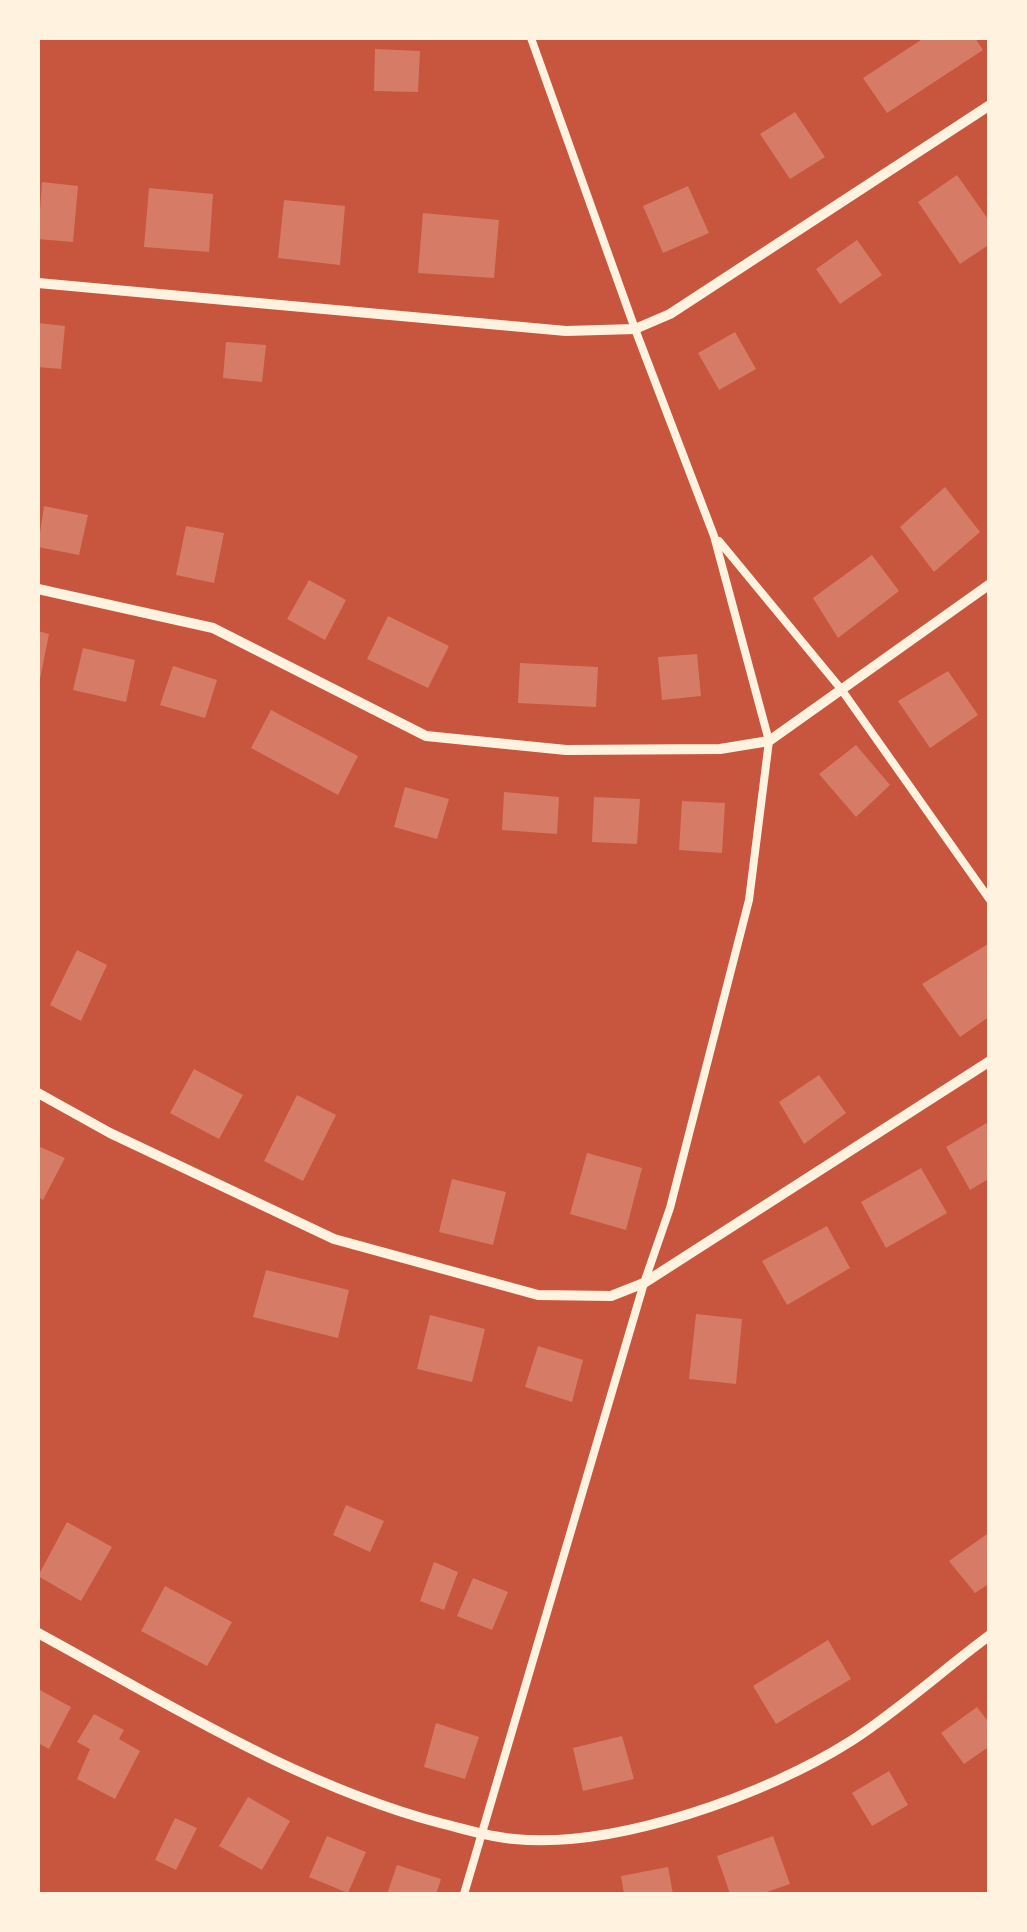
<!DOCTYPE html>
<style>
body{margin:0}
#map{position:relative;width:1027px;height:1932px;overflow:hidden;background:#c8553d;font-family:"Exo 2",sans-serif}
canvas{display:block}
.frame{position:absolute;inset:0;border:40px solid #fff3e0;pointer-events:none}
</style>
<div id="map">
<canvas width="1027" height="1932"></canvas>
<div class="frame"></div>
</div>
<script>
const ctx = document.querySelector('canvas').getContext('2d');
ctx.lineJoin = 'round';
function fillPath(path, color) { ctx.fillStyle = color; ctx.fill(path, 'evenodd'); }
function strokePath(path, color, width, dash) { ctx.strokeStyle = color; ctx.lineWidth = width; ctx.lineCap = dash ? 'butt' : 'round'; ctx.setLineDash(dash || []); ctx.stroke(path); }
const building = new Path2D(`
 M924 38H975L983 50 887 113 863 78Z
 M375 49 420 51 418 92 374 91Z
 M795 112 825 157 790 179 760 134Z
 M957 175 990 222V244L960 264 918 202Z
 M42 182 78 186 73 242 38 239Z
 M688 186 709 233 663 253 643 206Z
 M149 188 213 194 209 252 144 247Z
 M284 200 345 206 340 265 278 258Z
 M423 213 499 220 494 278 418 273Z
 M857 240 882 275 840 304 816 269Z
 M38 323 65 326 61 369 38 367Z
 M735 332 756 369 719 390 698 353Z
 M226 342 266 345 262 382 223 378Z
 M945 487 980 532 934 572 900 527Z
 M44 506 88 515 79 555 38 547Z
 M186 526 224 533 214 583 176 575Z
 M872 555 899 591 838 638 813 598Z
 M309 580 346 600 325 640 287 619Z
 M388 616 449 646 428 688 367 659Z
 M38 631 49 634 39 684 38 683Z
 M83 648 135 660 126 702 73 690Z
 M697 654 701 696 662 700 658 657Z
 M520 663 598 667 596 707 518 703Z
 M173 666 217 680 205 718 160 705Z
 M948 671 978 715 930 748 898 701Z
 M271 710 358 756 338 795 251 748Z
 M856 745 890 785 856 817 819 774Z
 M405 787 449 799 437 839 394 827Z
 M504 792 559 797 557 834 502 830Z
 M594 797 640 799 637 844 592 842Z
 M682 801 725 803 722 853 679 850Z
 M988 944 990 1016 960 1037 922 984Z
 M77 950 107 965 81 1021 50 1005Z
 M194 1069 243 1095 219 1139 170 1113Z
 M819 1075 846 1113 804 1144 779 1102Z
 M297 1095 336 1115 303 1181 264 1161Z
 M990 1121V1178L970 1190 946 1147Z
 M38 1146 65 1158 43 1200 38 1197Z
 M587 1153 642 1168 626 1230 570 1214Z
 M921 1168 947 1213 886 1248 861 1202Z
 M452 1179 506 1192 493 1245 439 1232Z
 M827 1226 850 1268 787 1305 762 1261Z
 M266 1270 349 1290 338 1338 253 1317Z
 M696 1314 742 1319 736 1384 689 1379Z
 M430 1315 485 1329 472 1382 417 1369Z
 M538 1346 583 1360 572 1402 525 1387Z
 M346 1505 384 1521 370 1552 333 1535Z
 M67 1522 112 1547 81 1601 38 1576Z
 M990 1532V1583L975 1593 949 1561Z
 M434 1562 458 1572 444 1610 420 1601Z
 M473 1578 508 1592 492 1630 457 1616Z
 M165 1586 232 1622 207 1666 141 1631Z
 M828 1640 851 1679 776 1724 753 1686Z
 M38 1689 71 1707 49 1749 38 1743Z
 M977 1707 990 1724V1746L964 1764 941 1733Z
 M94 1714 124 1730 119 1739 140 1751 115 1799 77 1779 90 1749 77 1742Z
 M436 1723 479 1737 465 1779 424 1767Z
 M622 1736 634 1779 583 1791 573 1748Z
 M889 1771 908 1805 872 1826 852 1793Z
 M248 1797 290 1821 262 1870 219 1846Z
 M175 1818 197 1828 176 1870 155 1860Z
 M327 1836 366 1852 348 1893 309 1877Z
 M773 1836 790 1884 761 1894H730L717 1856Z
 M397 1865 441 1879 436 1894H387Z
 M668 1867 673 1894H624L621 1876Z`);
const service = new Path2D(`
 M719 541 841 689 990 900
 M464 1894 644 1283 670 1208 749 900 769 741 714 536 635 329 531 38`);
const minor = new Path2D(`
 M38 283 566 331 635 329 670 314 990 105
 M38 589 213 628 426 736 566 750 720 749 769 741 990 584
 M38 1093 110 1133 334 1239 538 1295 611 1296 644 1283 990 1061
 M38 1633C167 1703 297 1785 440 1823 465 1829 489 1837 514 1839 616 1849 766 1795 851 1741 899 1710 944 1669 990 1635`);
fillPath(building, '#d67c66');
strokePath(service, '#fff3e0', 8);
strokePath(minor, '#fff3e0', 10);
</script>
